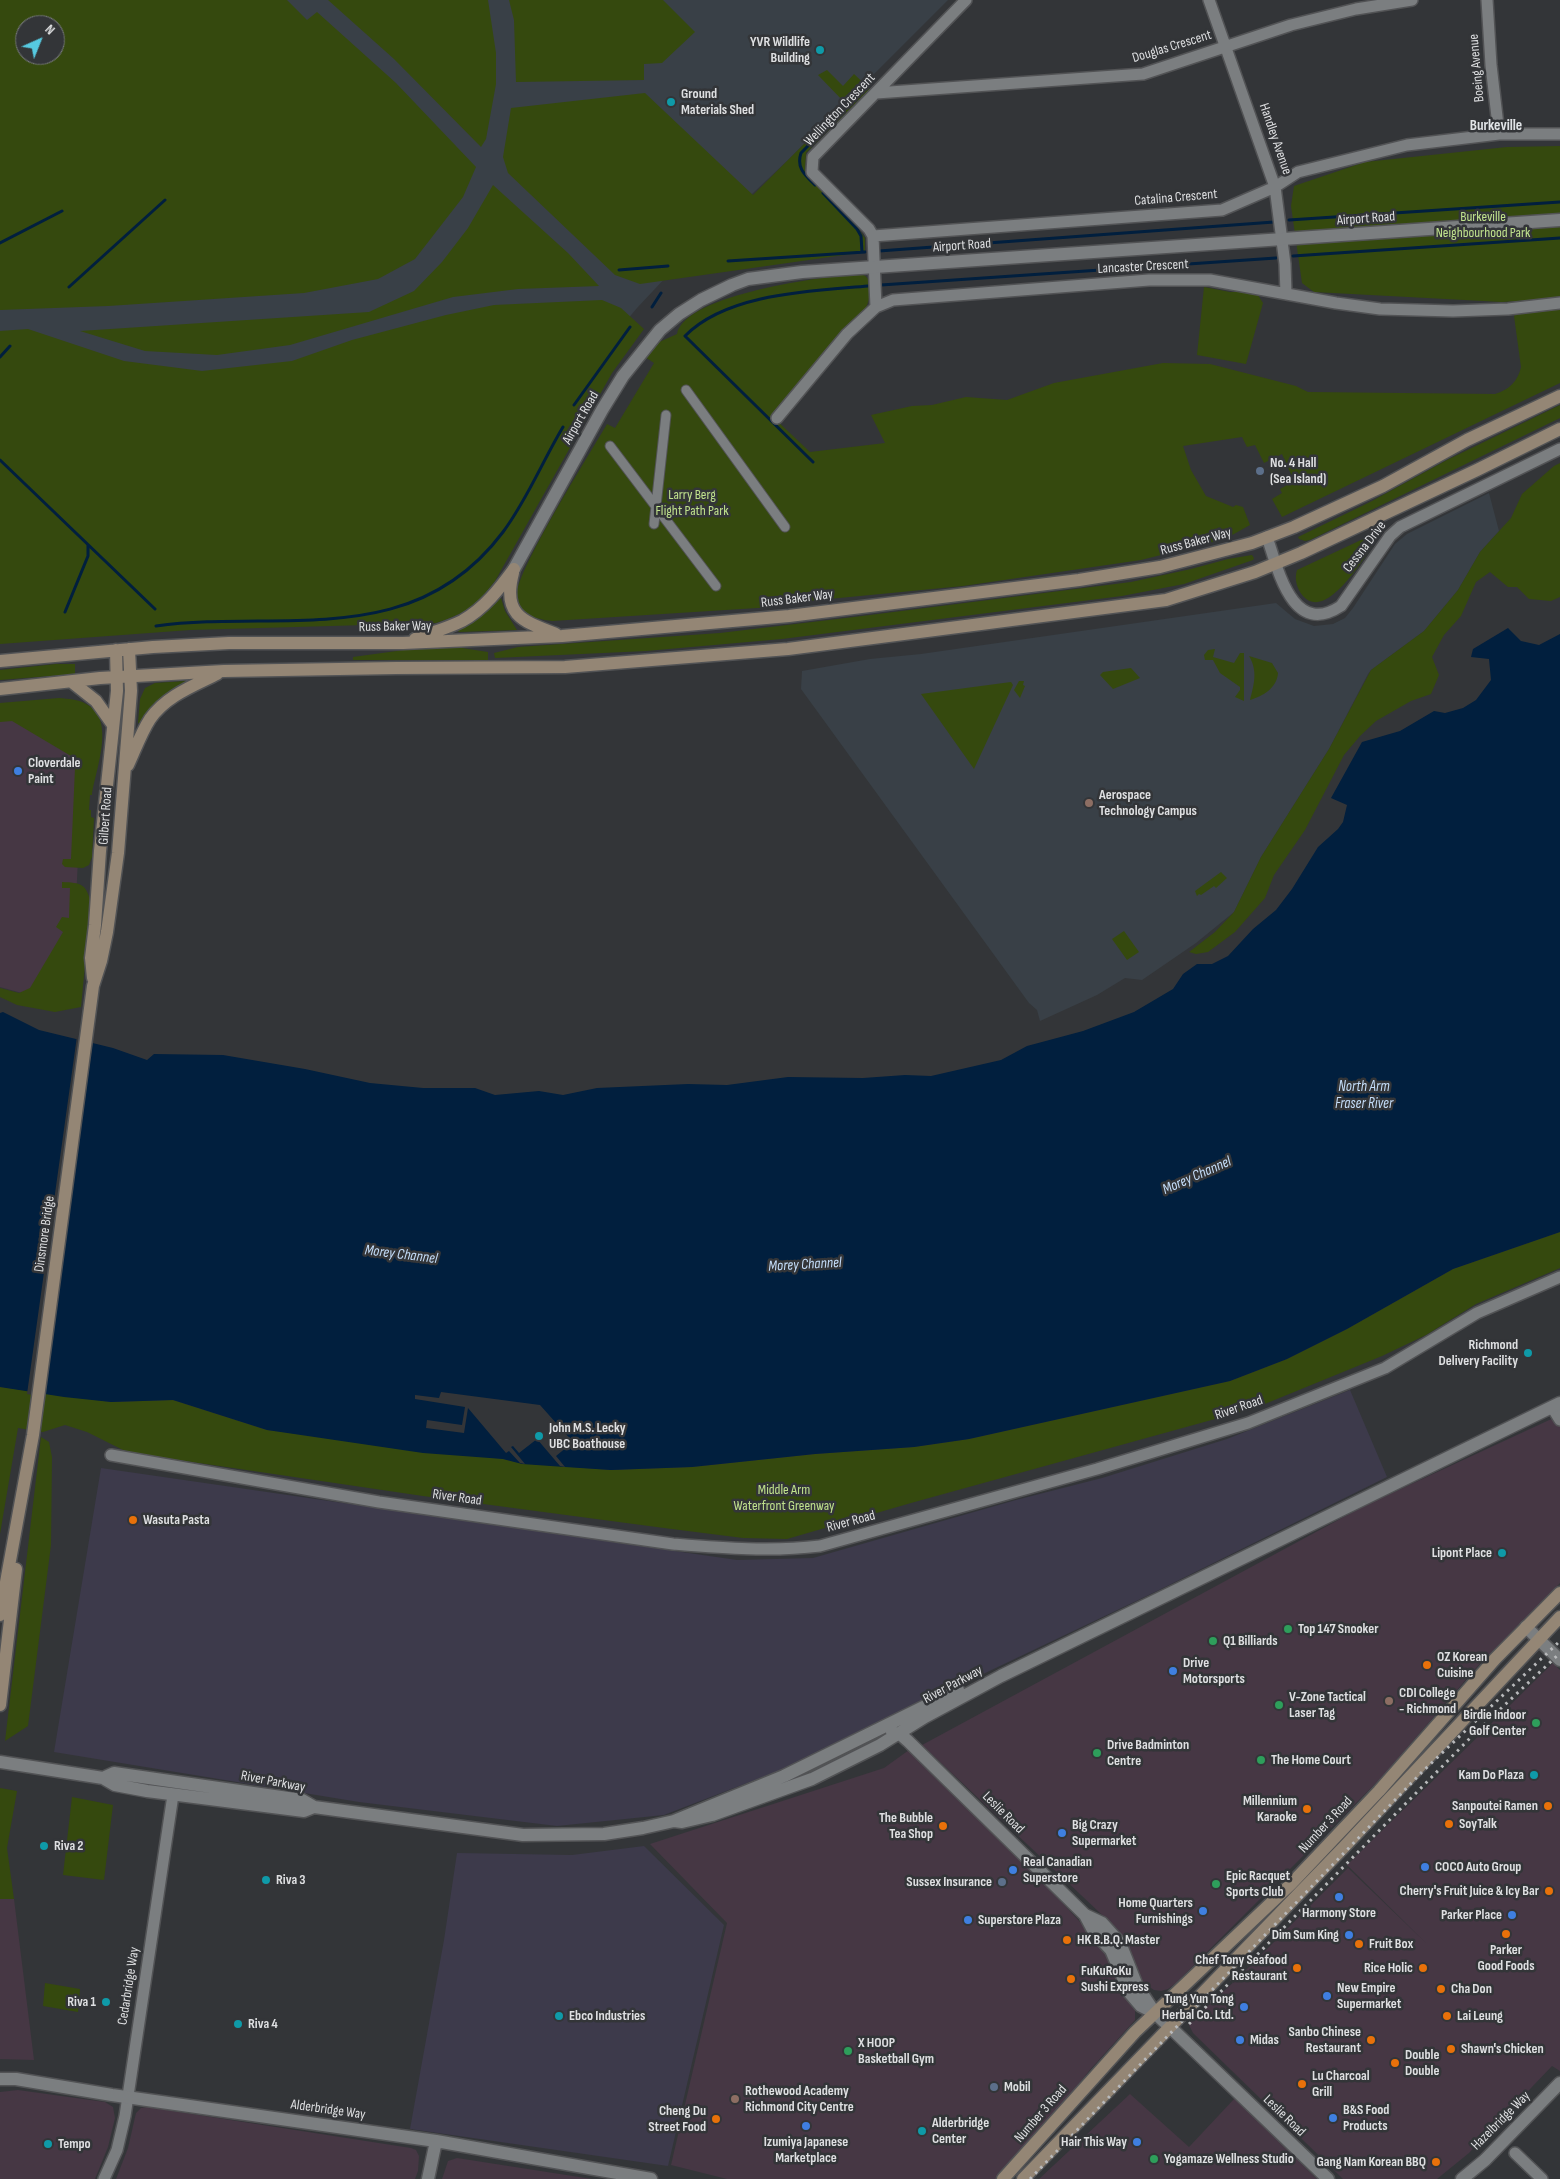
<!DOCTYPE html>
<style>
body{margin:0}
#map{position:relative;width:1560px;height:2179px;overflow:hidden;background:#333538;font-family:"Sofia Sans Condensed",sans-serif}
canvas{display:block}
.north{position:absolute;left:15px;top:15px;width:50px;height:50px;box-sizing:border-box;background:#333538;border:1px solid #77797c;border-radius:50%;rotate:44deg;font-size:14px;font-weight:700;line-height:20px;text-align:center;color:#dedfe1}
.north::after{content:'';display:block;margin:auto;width:18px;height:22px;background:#56c9e0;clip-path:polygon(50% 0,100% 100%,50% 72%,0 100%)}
</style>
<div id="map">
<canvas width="1560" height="2179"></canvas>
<div class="north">N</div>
</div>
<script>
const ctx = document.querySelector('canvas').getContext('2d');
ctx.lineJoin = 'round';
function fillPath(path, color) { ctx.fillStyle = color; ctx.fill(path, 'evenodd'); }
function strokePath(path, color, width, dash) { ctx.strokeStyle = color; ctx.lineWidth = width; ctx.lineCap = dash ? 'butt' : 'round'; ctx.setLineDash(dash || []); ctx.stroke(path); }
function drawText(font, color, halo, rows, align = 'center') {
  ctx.font = font + ' "Sofia Sans Condensed",sans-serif'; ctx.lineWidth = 5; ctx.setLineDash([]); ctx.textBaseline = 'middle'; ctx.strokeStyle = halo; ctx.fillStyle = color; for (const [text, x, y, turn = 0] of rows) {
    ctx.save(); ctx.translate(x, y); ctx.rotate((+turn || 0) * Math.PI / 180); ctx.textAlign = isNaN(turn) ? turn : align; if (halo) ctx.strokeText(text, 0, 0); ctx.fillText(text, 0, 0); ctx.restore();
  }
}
const commercial = new Path2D(`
 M26 717 83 755 75 921 29 995 0 987V720Z
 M1560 1415V1583L1476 1668 1380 1779 1176 1983 1168 1989 1161 1991 1154 1990 1145 1984 1139 1975 1126 1941 1117 1929 922 1745 1364 1506Z
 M1553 1663 1560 1670V2071L1552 2066 1469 2153 1437 2179H1343L1193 2033 1189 2025 1190 2022 1237 1979 1348 1868 1427 1944 1347 1865Z
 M916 1745 1106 1950 1135 2008V2020L1089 2071 1046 2126 996 2179H727L671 2165 727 1923 650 1844 884 1768Z
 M0 1899H14L34 2060 0 2059Z
 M18 2090 105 2102 113 2107 115 2118 108 2147 95 2179H0V2092Z
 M1130 2094 1189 2147 1235 2098 1317 2179H1039Z
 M147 2107 411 2148 416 2150 419 2156 418 2171 415 2179H116L128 2148 136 2113 141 2108Z
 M457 2158 592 2179H442L448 2161Z`);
const industrial = new Path2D(`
 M1350 1390 1387 1477 1153 1593 786 1768 664 1815 557 1826 359 1802 54 1752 101 1468 737 1560 813 1558 1016 1500 1102 1478 1227 1439Z
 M644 1846 724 1925 668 2166 410 2129 444 1940 457 1853 572 1855Z`);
const built = new Path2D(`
 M0 0H948L787 161 684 258 637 308 541 422 0 633ZM25 25H55V55H25Z
 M1489 493 1499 531 1480 552 1458 590 1424 631 1371 670 1368 674 1329 749 1261 857 1234 912 1196 943 1142 980 1125 978 1097 995 1040 1021 1037 1010 1029 1003 801 689 802 671 870 659 921 654 1276 603 1295 619 1314 626 1333 624 1345 618 1353 608 1395 544 1407 534Z`);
const green = new Path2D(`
 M0 0H287L307 20 317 12 396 83 476 167 463 197 415 259 378 279 304 293 108 306 0 310ZM25 25H55V55H25Z
 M328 0H488L496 53V84L486 139 481 147 394 59Z
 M509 0H663L695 32 662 63 644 64V80L516 82 514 20Z
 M827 70 843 86 854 74 870 89 806 153 805 172 848 215 865 238V252L640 284 615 275 508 173 503 157 511 108 645 93 753 195 845 103 818 75Z
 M1560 146V298L1502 302 1314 292 1302 283 1291 206 1294 186 1365 162 1507 147Z
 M493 185 568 253 599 286 518 289 453 297 290 345 217 355 145 351 80 331 369 312 414 291 442 262 468 228Z
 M861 274C876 278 870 301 864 312L773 417 810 452 885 443 871 415 912 406 932 405 966 397 1007 400 1054 383 1163 363 1210 364 1296 386 1308 392 1495 394C1509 390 1518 381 1521 367L1514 316 1518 312 1560 307V383L1282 517 1272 499 1282 493 1280 489 1294 481 1282 454 1264 463 1255 445 1247 447 1242 437 1183 446 1191 470 1206 496 1233 507 1236 505 1243 507 1250 525 1225 539 1141 560 963 586 798 602 773 607 552 621C538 619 518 616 516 599 513 575 591 452 607 424L615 428 654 363 645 357 657 343 677 334C685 294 825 276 861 274Z
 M1204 287 1230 292H1256L1263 303 1246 364 1197 355Z
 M602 300 621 308 644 329 612 373 495 581C474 608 468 612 436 623L190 630 0 644V331L28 329 124 361 202 371 292 361 352 340 446 315 494 305Z
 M1560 405V418L1310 540 1305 541 1299 539 1298 537 1372 501 1447 460Z
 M1560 463V597L1551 601 1529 599 1517 587H1508L1490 572 1476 582 1461 616 1444 635 1432 657 1439 675 1431 694 1411 701 1376 721 1360 736 1344 755 1305 830 1274 875 1265 898 1235 932 1208 952 1196 954 1189 952 1215 932 1234 912 1261 857 1329 749 1371 670 1424 631 1458 590 1480 552 1511 518 1522 494 1554 466Z
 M1376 533 1378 538C1366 554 1327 623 1303 596 1297 589 1294 579 1297 570Z
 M1252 555 1254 558 1253 560 1184 584 1122 596 782 639 646 651 495 658 494 653 518 647 720 633 854 617 1131 582 1191 569 1228 559Z
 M501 598 505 611 517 630 459 632 457 630 472 622Z
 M449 646 488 652V660H353V657L426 647Z
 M1215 649 1213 657 1234 663 1240 653H1244V701L1235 697 1240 690V687L1220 673 1213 660H1205L1204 655 1208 650Z
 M1249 656 1272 663 1278 673C1277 688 1263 696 1250 700 1254 684 1258 671 1249 656Z
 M56 664H75V674L0 680V670Z
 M1131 668 1140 678 1113 689 1100 675 1103 672Z
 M185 681 189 682 141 724 138 723 140 699 145 688 155 683Z
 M1019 681H1024L1023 685 1025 686 1020 698 1014 690Z
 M1011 682 1013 685 974 769 921 694Z
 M59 698C68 699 78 699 86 704 117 719 95 771 92 795H90L89 810H91V817L94 818 92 857 89 865 83 868 65 867 62 864 63 859H71L75 768 71 756 12 721 0 722V703Z
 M1221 872 1227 878 1216 888 1214 886 1201 895 1199 894 1197 896 1195 891Z
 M62 882C81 883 86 883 91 903L81 1007 55 1012 17 1005 0 997V988L19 993 30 988 63 932 56 927 62 917 69 918 70 888H62Z
 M1124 931 1139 952 1127 960 1112 939Z
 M1560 1232V1268L1476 1304 1426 1335 1382 1356 1255 1408 911 1503 787 1539 743 1538 664 1528 423 1496 138 1454 123 1450 87 1432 65 1425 43 1432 18 1428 0 1534V1387L111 1402 173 1400 267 1430 503 1459 520 1463 611 1470 692 1467 815 1454 914 1447 969 1439 1230 1381 1287 1359 1347 1329 1453 1269Z
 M41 1437 49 1442 52 1457 51 1545 28 1726 5 1741Z
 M0 1788 17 1791 7 1848 14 1899H0Z
 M72 1797 113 1805 104 1880 63 1875Z
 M45 1983 80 1989 78 2012 43 2006Z`);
const water = new Path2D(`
 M1508 628 1521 641 1539 645 1560 634V1232L1453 1269 1347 1329 1287 1359 1230 1381 969 1439 914 1447 815 1454 692 1467 611 1470 565 1467 522 1464 503 1459 423 1453 267 1430 173 1400 111 1402 64 1397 0 1387V1013L3 1012 39 1030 113 1048 147 1060 154 1054 223 1055 305 1069 370 1083 423 1088H475L495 1095 539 1091 563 1095 597 1088 688 1084 727 1085 788 1077 863 1078 905 1075 931 1076 1001 1060 1027 1046 1083 1031 1134 1012 1173 989 1183 974 1197 964H1212L1228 956 1253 929 1276 910 1292 889 1318 847 1338 829 1343 822 1347 805 1331 798 1362 742 1400 731 1434 711 1445 713 1463 708 1476 700 1491 680 1489 659 1471 657 1473 649Z`);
const pier = new Path2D(`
 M77 1036 93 1040 44 1397 27 1394Z
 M441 1392 540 1405 573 1442 556 1456 565 1467 560 1466 537 1439 519 1453 513 1446 511 1447 525 1464 520 1463 509 1451 506 1453 468 1408 464 1433 426 1428 427 1420 462 1425 465 1407 415 1399V1395L439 1398Z`);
const stream = new Path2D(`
 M815 185C805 175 796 168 801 153L860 93
 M823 193 857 229 861 236 862 252
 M1289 220 1560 202
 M0 243 62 211
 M879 251 1274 222
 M1293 256 1560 238
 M728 261 865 252
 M619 270 668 266
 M881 285 1276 258
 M69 287 165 200
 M652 307 661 293
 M0 357 10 346
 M574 405 630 327
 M0 460 155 609
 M813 462 685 336C727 293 812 291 868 286
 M65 612 88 556V545
 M156 626C282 609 413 652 503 532 527 500 542 462 563 427`);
const pedestrian = new Path2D(`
 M686 390 785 527
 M610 446 716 586
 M654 524 666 415`);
const minor = new Path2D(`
 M1209 0 1275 187 1285 264 1286 294
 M1487 0 1491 65 1499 134
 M876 93 1143 74 1291 25 1356 9 1412 0
 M873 236 1222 210 1275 187 1298 172 1407 145 1499 134H1560
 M876 307 873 236 869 229 812 172 813 157 966 0
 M777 418 847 334 876 307 893 300 1149 280H1210L1336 303 1380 309 1453 311 1508 309 1560 303
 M1267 537C1278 569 1292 638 1341 606L1390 536 1400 527 1560 449
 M1552 1407 1560 1420
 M111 1455 379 1502 673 1544C723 1548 770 1552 820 1546L1097 1469 1248 1423 1385 1368 1477 1313 1560 1277
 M1515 2153 1542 2179
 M104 2179 117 2150 125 2116 173 1795`);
const tertiary = new Path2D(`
 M514 569 602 410 623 376 660 330 679 314 701 300 732 285 748 279 802 272 1560 220
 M1526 1627 1560 1660
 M892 1732 900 1734 908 1741 1085 1915 1094 1932 1111 1950 1129 1992 1141 2006 1155 2013 1170 2027 1328 2179
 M0 1762 103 1778 115 1785 147 1791 304 1811 314 1807
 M103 1778 114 1773 302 1800 314 1807 523 1835 604 1834 643 1828 674 1821 784 1776 958 1690
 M674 1821 682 1822 712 1815 812 1779 880 1745 925 1717 1001 1676 1560 1403
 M1085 1915 1102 1923 1120 1943 1137 1986 1155 2013
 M0 2079H16L112 2095 436 2141 651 2179
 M428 2179 436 2141
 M1462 2179 1485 2160 1560 2083`);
const secondary = new Path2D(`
 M513 573C502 615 522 621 556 634
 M415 639C430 633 448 628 462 621 484 609 500 588 514 569
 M0 661 153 647 229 643H403L562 636 789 616 1079 580 1160 567 1252 543 1294 527 1383 486 1467 440 1560 396
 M72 682 96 701 113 725
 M0 689 100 678 224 671 396 668 565 667 788 649 1166 600 1255 572 1301 553 1477 470 1560 429
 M128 765C135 750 141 733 150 719 166 696 193 686 217 674
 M93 978 91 958 95 925 100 851 117 691 116 650
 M0 1615 33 1435 93 986 101 961 107 932 118 853 131 691 129 649
 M0 1705 16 1569
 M1003 2179 1135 2032 1291 1884 1379 1791 1495 1659 1560 1593
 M1023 2179 1345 1846 1560 1617`);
const rail = new Path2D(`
 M1189 2024 1477 1731 1560 1653
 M1030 2179 1422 1772 1560 1641`);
const markers = [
 [820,50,5,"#0f9aa8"],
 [671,102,5,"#0f9aa8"],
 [1260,471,5,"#5c6f8a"],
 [18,771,5,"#3f7fe0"],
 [1089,803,5,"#8d6e63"],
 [1528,1353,5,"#0f9aa8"],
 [539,1436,5,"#0f9aa8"],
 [133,1520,5,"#e8710a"],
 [1502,1553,5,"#0f9aa8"],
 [1288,1629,5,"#2e9e5b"],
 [1213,1641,5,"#2e9e5b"],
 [1427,1665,5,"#e8710a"],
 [1173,1671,5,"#3f7fe0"],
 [1389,1701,5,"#8d6e63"],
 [1279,1705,5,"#2e9e5b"],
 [1536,1723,5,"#2e9e5b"],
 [1097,1753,5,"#2e9e5b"],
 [1261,1760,5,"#2e9e5b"],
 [1534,1775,5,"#0f9aa8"],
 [1548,1806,5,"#e8710a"],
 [1307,1809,5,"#e8710a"],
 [1449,1824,5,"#e8710a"],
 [943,1826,5,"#e8710a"],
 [1062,1833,5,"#3f7fe0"],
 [44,1846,5,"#0f9aa8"],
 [1425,1867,5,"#3f7fe0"],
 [1013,1870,5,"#3f7fe0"],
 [266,1880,5,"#0f9aa8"],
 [1002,1882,5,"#5c6f8a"],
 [1216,1884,5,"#2e9e5b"],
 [1549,1891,5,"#e8710a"],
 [1339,1897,5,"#3f7fe0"],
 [1203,1911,5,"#3f7fe0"],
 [1512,1915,5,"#3f7fe0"],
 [968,1920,5,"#3f7fe0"],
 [1506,1934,5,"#e8710a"],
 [1349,1935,5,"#3f7fe0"],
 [1067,1940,5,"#e8710a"],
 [1359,1944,5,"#e8710a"],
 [1297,1968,5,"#e8710a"],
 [1423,1968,5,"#e8710a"],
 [1071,1979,5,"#e8710a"],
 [1441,1989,5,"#e8710a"],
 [1327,1996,5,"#3f7fe0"],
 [106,2002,5,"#0f9aa8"],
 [1244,2007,5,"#3f7fe0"],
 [559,2016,5,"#0f9aa8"],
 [1447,2016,5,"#e8710a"],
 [238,2024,5,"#0f9aa8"],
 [1240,2040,5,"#3f7fe0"],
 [1371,2040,5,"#e8710a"],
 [1451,2049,5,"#e8710a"],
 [848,2051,5,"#2e9e5b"],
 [1395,2063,5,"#e8710a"],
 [1302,2084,5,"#e8710a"],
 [994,2087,5,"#5c6f8a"],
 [735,2099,5,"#8d6e63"],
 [1333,2118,5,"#3f7fe0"],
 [716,2119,5,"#e8710a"],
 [806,2126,5,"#3f7fe0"],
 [922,2131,5,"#0f9aa8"],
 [1137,2142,5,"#3f7fe0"],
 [48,2144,5,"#0f9aa8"],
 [1154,2159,5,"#2e9e5b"],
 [1436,2162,5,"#e8710a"]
];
const poiNames = [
 ["YVR Wildlife",810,42,"right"],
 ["Building",810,58,"right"],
 ["Ground",681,94],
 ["Materials Shed",681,110],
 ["No. 4 Hall",1270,463],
 ["(Sea Island)",1270,479],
 ["Cloverdale",28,763],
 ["Paint",28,779],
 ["Aerospace",1099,795],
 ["Technology Campus",1099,811],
 ["Richmond",1518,1345,"right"],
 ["Delivery Facility",1518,1361,"right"],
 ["John M.S. Lecky",549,1428],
 ["UBC Boathouse",549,1444],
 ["Wasuta Pasta",143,1520],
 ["Lipont Place",1492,1553,"right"],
 ["Top 147 Snooker",1298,1629],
 ["Q1 Billiards",1223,1641],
 ["OZ Korean",1437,1657],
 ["Cuisine",1437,1673],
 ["Drive",1183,1663],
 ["Motorsports",1183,1679],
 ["CDI College",1399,1693],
 ["- Richmond",1399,1709],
 ["V-Zone Tactical",1289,1697],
 ["Laser Tag",1289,1713],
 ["Birdie Indoor",1526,1715,"right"],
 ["Golf Center",1526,1731,"right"],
 ["Drive Badminton",1107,1745],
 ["Centre",1107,1761],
 ["The Home Court",1271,1760],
 ["Kam Do Plaza",1524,1775,"right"],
 ["Millennium",1297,1801,"right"],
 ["Karaoke",1297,1817,"right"],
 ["Sanpoutei Ramen",1538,1806,"right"],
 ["The Bubble",933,1818,"right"],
 ["Tea Shop",933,1834,"right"],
 ["SoyTalk",1459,1824],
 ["Big Crazy",1072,1825],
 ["Supermarket",1072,1841],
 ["Riva 2",54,1846],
 ["Real Canadian",1023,1862],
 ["Superstore",1023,1878],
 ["COCO Auto Group",1435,1867],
 ["Epic Racquet",1226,1876],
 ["Sports Club",1226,1892],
 ["Riva 3",276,1880],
 ["Sussex Insurance",992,1882,"right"],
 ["Cherry's Fruit Juice & Icy Bar",1539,1891,"right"],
 ["Home Quarters",1193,1903,"right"],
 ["Furnishings",1193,1919,"right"],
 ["Harmony Store",1339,1913,"center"],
 ["Parker Place",1502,1915,"right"],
 ["Superstore Plaza",978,1920],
 ["Dim Sum King",1339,1935,"right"],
 ["HK B.B.Q. Master",1077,1940],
 ["Fruit Box",1369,1944],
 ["Parker",1506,1950,"center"],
 ["Good Foods",1506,1966,"center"],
 ["Chef Tony Seafood",1287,1960,"right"],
 ["Restaurant",1287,1976,"right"],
 ["Rice Holic",1413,1968,"right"],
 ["FuKuRoKu",1081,1971],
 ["Sushi Express",1081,1987],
 ["New Empire",1337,1988],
 ["Supermarket",1337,2004],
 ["Cha Don",1451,1989],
 ["Tung Yun Tong",1234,1999,"right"],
 ["Herbal Co. Ltd.",1234,2015,"right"],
 ["Riva 1",96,2002,"right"],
 ["Ebco Industries",569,2016],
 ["Lai Leung",1457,2016],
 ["Riva 4",248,2024],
 ["Sanbo Chinese",1361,2032,"right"],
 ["Restaurant",1361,2048,"right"],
 ["Midas",1250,2040],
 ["X HOOP",858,2043],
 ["Basketball Gym",858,2059],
 ["Shawn's Chicken",1461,2049],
 ["Double",1405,2055],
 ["Double",1405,2071],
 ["Lu Charcoal",1312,2076],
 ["Grill",1312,2092],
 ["Mobil",1004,2087],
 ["Rothewood Academy",745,2091],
 ["Richmond City Centre",745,2107],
 ["B&S Food",1343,2110],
 ["Products",1343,2126],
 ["Cheng Du",706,2111,"right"],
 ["Street Food",706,2127,"right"],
 ["Alderbridge",932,2123],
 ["Center",932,2139],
 ["Izumiya Japanese",806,2142,"center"],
 ["Marketplace",806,2158,"center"],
 ["Hair This Way",1127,2142,"right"],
 ["Tempo",58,2144],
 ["Yogamaze Wellness Studio",1164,2159],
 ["Gang Nam Korean BBQ",1426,2162,"right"]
];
const streetNames = [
 ["Douglas Crescent",1172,47,-17],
 ["Boeing Avenue",1477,68,-95],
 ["Wellington Crescent",840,110,-46],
 ["Handley Avenue",1275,139,71],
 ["Catalina Crescent",1176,198,-5],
 ["Airport Road",1366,219,-4],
 ["Airport Road",962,246,-4],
 ["Lancaster Crescent",1143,267,-3],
 ["Airport Road",581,418,-60],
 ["Russ Baker Way",1196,542,-15],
 ["Cessna Drive",1365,547,-52],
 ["Russ Baker Way",797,599,-7],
 ["Russ Baker Way",395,627,-1],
 ["Gilbert Road",106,816,-86],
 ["Dinsmore Bridge",45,1234,-82],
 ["River Road",1239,1408,-19],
 ["River Road",457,1498,8],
 ["River Road",851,1522,-15],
 ["River Parkway",953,1685,-28],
 ["River Parkway",273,1782,11],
 ["Leslie Road",1003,1813,45],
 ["Number 3 Road",1326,1825,-47],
 ["Cedarbridge Way",129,1986,-81],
 ["Alderbridge Way",328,2110,8],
 ["Number 3 Road",1041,2114,-49],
 ["Leslie Road",1284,2116,44],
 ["Hazelbridge Way",1501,2121,-45]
];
const parkNames = [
 ["Burkeville",1483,217],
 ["Neighbourhood Park",1483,233],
 ["Larry Berg",692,495],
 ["Flight Path Park",692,511],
 ["Middle Arm",784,1490],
 ["Waterfront Greenway",784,1506]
];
const neighbourhoodNames = [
 ["Burkeville",1496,126]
];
const waterNames = [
 ["North Arm",1364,1087],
 ["Fraser River",1364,1104],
 ["Morey Channel",1197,1176,-24],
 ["Morey Channel",401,1255,7],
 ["Morey Channel",805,1265,-3]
];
fillPath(commercial, '#463744');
fillPath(industrial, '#3d3a4b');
fillPath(built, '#394047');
fillPath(green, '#35490e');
fillPath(water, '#011f3e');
fillPath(pier, '#333538');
strokePath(stream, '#011f3e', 3);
strokePath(pedestrian, '#525355', 11);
strokePath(minor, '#525355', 14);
strokePath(tertiary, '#525355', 15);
strokePath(secondary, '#525355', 15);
strokePath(pedestrian, '#7b7e80', 9);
strokePath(minor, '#7b7e80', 11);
strokePath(tertiary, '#7b7e80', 12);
strokePath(secondary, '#948675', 12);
strokePath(rail, '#b9babc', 3, [2.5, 5]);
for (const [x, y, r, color] of markers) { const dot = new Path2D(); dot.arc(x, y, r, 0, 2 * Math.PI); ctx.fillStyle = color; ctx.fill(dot); strokePath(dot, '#333538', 2); }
drawText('bold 14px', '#dedfe1', '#333538', poiNames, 'left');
drawText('14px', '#dedfe1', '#333538', streetNames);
drawText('14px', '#c0e28d', '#333538', parkNames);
drawText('bold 15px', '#e1e4e7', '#333538', neighbourhoodNames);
drawText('italic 15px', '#c5defa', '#333538', waterNames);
</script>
